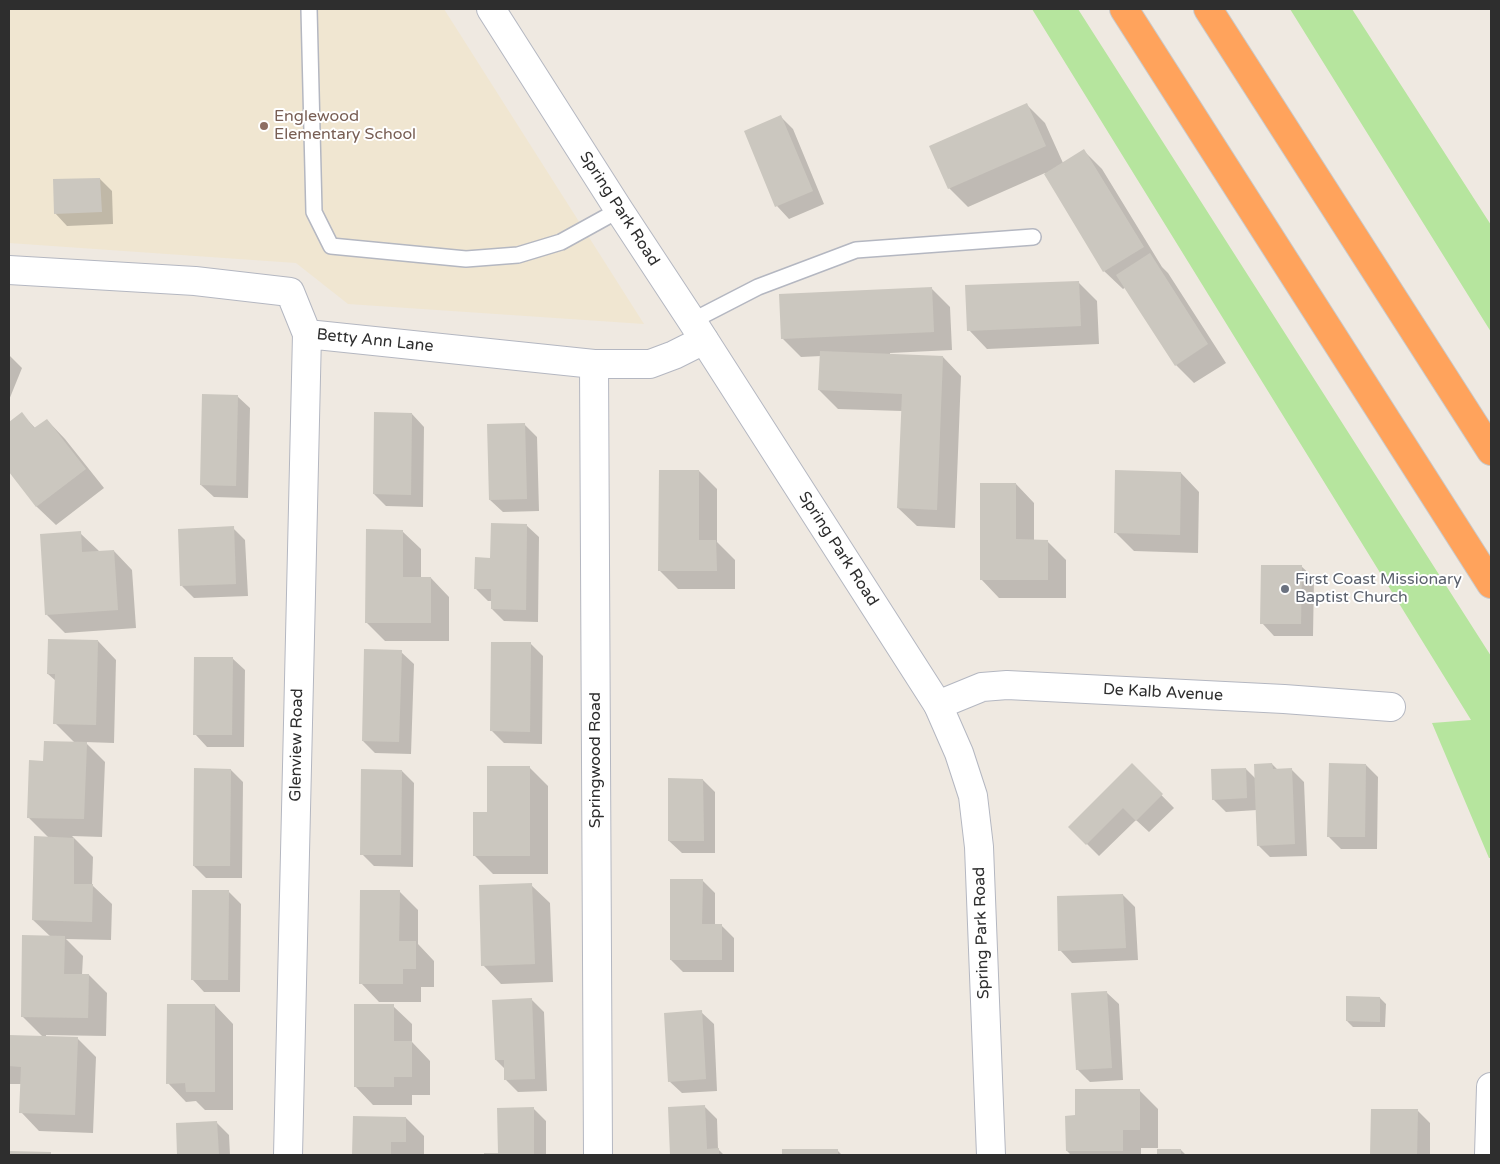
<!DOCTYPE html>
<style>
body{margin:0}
#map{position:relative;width:1500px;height:1164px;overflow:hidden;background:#efe9e1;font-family:"Varela Round",sans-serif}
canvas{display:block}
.frame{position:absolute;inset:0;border:10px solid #2e2e2e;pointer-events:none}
</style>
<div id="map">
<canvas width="1500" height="1164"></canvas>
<div class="frame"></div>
</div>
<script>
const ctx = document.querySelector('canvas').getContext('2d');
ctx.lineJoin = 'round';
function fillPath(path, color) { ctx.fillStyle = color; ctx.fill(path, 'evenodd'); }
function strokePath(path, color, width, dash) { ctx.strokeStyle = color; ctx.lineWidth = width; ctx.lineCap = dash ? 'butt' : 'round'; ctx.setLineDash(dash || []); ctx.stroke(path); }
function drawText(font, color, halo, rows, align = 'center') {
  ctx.font = font + ' "Varela Round",sans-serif'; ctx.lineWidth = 4; ctx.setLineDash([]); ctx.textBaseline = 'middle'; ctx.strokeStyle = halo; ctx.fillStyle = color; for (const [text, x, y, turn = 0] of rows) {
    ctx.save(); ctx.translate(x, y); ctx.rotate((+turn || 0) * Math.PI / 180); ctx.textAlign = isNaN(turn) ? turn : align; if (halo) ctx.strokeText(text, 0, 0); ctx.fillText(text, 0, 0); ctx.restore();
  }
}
const education = new Path2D(`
 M9 9H444L644 324 348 304 296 263 9 243Z`);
const green = new Path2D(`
 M1032 9H1078L1491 656V858H1489L1432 723 1471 720Z
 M1290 9H1352L1491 225V332Z`);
const shadow = new Path2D(`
 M1027 105 1045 123 1063 163 1084 151 1102 169 1162 267 1168 273 1226 363 1194 383 1176 365 1126 287 1123 289 1104 271 1045 173 968 207 949 188Z
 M781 117 793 129 824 204 789 219 777 206Z
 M100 179 112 191 113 224 67 226 55 213Z
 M1078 282 1097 301 1099 344 987 349 969 330Z
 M932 289 950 307 952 350 890 353V355L943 357 961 376 955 528 917 526 898 508 902 411 838 409 819 390 821 356 801 357 782 338Z
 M9 355 22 368 9 400Z
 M237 396 250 408 248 498 214 497 201 485Z
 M22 414 36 429 47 420 65 439 104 488 56 525 37 507 9 470V424Z
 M412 414 424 427 423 507 386 506 374 494Z
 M524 424 537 437 539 511 503 512 490 500Z
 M699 471 717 489V542L735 560V589H678L660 571Z
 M1181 473 1199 492 1198 553 1134 551 1115 532Z
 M1016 484 1034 503V541H1047L1066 560V598H999L981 579Z
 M526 525 539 537 538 622 504 621 492 609V601H488L476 589 492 559Z
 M233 528 245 540 248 596 194 598 182 586Z
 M402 531 421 549V578H431L449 597V641H385L367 623Z
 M80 533 99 551H114L132 570 136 628 65 633 47 615Z
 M1301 566 1314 578 1313 636H1274L1262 623Z
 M98 641 116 660 114 743 85 742 105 762 102 837 72 836 93 857 92 885 112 904 111 940 66 939 83 956 82 975H89L107 993 106 1036 46 1035V1037L77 1038 96 1057 93 1133 39 1131 21 1112 22 1084H9V1036L43 1037 22 1016 51 937 33 920 49 838 28 817 44 762 75 743 55 723 56 681 48 674Z
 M530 643 543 656 542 744 504 743 492 731Z
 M401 652 414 664 411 754 375 753 363 741Z
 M232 658 245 670 244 747H207L195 734Z
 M1272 764 1278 770H1292L1304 782 1307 856 1270 857 1258 845 1257 810 1226 812 1213 799 1246 769 1256 779Z
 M1132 765 1174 808 1149 832 1136 820 1099 856 1070 827Z
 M1366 765 1378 777 1377 849H1341L1329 837Z
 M530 768 548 786V874H493L474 855 488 813Z
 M231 770 243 782 242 878H206L194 866Z
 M402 771 414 783 413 867 374 866 362 854Z
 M703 780 715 792V853H682L669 841Z
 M702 880 715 893V925H721L734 938V972H683L671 960Z
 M531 885 550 903 553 982 501 984 483 965Z
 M228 891 241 904 240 992H204L192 979Z
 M399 891 418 910V944L434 961V987H421V1002H379L361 983Z
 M1123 895 1135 907 1138 960 1072 963 1060 950Z
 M1106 992 1119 1004 1123 1080 1090 1082 1077 1069Z
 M1380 998 1386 1004 1385 1027H1353L1347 1021Z
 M531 999 544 1012 547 1091 518 1092 506 1080 505 1069 496 1060Z
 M215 1005 233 1024V1110H205L196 1101 186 1102 168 1083Z
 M393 1006 412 1024V1042L430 1061V1095H412V1105H373L355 1086Z
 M701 1012 714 1024 717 1091 682 1093 669 1081Z
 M1139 1090 1158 1109V1148H1141V1155H1071L1067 1151 1076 1117Z
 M704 1106 717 1119 718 1149 724 1155H671L669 1108Z
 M533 1108 546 1121V1155H485L499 1154Z
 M1372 1110 1418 1111 1430 1123V1155H1371Z
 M355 1117 406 1118 424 1136V1155H354Z
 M217 1123 229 1135 230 1155H179L177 1124Z
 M784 1150 838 1151 842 1155H784Z
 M1158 1150H1181L1186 1155H1158Z
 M9 1152 51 1154 53 1155H9Z`);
const building = new Path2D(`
 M1027 103 1046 146 948 189 929 146Z
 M781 115 813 191 775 207 744 131Z
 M1084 149 1144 247 1103 272 1044 174Z
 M100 178 102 212 54 214 53 179Z
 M1150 253 1208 344 1175 366 1116 275Z
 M1079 281 1081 326 967 331 965 285Z
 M932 287 934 332 781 339 779 294Z
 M820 351 943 356 937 510 897 508 902 394 818 390Z
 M202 394 238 395 236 486 200 485Z
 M22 412 34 428 47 419 86 469 36 507 9 472V422Z
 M374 412 412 413 411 495 373 494Z
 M525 423 527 499 489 500 487 424Z
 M659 470H699V540H716L717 571H658Z
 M1115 470 1181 472 1180 535 1114 533Z
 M980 483H1016V539L1048 540V580H980Z
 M491 523 527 524 526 610 491 609V589H474L475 557 490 558Z
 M234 526 236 584 180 586 178 529Z
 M366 529 403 530V577H431V623H365Z
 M81 531 82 552 114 550 118 610 45 615 40 534Z
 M1261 565H1302L1301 624H1260Z
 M48 639 98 640 96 725 53 724 55 674H47Z
 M491 642H531L530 732 490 731Z
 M364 649 402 650 399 742 362 741Z
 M194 657H233L232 735H193Z
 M44 741 87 742 84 819 27 818 29 760 43 761Z
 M1132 763 1163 794 1136 821 1123 808 1086 845 1068 827Z
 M1272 763 1273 769 1292 768 1295 844 1257 846 1254 764Z
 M1329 763 1366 764 1365 837H1327Z
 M487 766H530V856H473V812H487Z
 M194 768 231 769 230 866H193Z
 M1246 768 1247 798 1212 800 1211 769Z
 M361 769 402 770 401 855H360Z
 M668 778 703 779 704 841H668Z
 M34 836 74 838V884H93L92 922 32 920Z
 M670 879H703L702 924H722V960H670Z
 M532 883 535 964 481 966 479 885Z
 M192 890H229L228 980H191Z
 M360 890H400L399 941H416V969H403V984H359Z
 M1123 894 1126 948 1058 951 1057 896Z
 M22 935 65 936 64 974H89L88 1018 21 1017Z
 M1107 991 1112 1068 1076 1070 1071 993Z
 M1346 996 1380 997V1022L1346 1021Z
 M532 998 535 1079 504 1080V1060H495L492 1000Z
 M167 1004H215V1092H186L185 1083 166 1084Z
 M354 1004H394V1041H412V1077H394V1087H354Z
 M702 1010 706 1079 668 1082 664 1013Z
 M9 1035 78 1037 75 1115 19 1113 21 1067 9 1066Z
 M1075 1089H1140V1130H1123V1151H1066L1065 1116 1075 1115Z
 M705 1105 707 1149 719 1148V1155H670L668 1107Z
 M534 1107V1155H484V1153H498L497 1108Z
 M1371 1109H1418L1417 1155H1370Z
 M353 1116 406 1117V1142H391V1155H352Z
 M217 1121 219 1155H177L176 1123Z
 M782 1149H838V1155H782Z
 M1157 1149H1181V1155H1157Z
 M9 1151 51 1152V1155H9Z`);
const lane = new Path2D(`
 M309 9 314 212 331 246 466 259 518 255 561 242 619 210
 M692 321 758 287 856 250 1033 237`);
const street = new Path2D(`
 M9 270 195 281 290 292 307 334 288 1155
 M307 334 594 364H650L674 355 704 340
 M594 364 598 1155
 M938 705 982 687 1007 685 1284 699 1391 707
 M1489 1155 1491 1087`);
const secondary = new Path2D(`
 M491 9 619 210 692 321 938 705 959 753 973 796 979 847 991 1155`);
const highway = new Path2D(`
 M1124 9 1491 584
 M1208 9 1491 451`);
const markers = [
 [264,126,5,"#8d6e63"],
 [1285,589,5,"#6b7280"]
];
const educationNames = [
 ["Englewood",274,117],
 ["Elementary School",274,135]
];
const streetNames = [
 ["Spring Park Road",619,209,57],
 ["Betty Ann Lane",375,341,6],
 ["Spring Park Road",838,549,57],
 ["De Kalb Avenue",1163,693,3],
 ["Glenview Road",297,745,-89],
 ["Springwood Road",596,760,-90],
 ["Spring Park Road",982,933,-92]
];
const worshipNames = [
 ["First Coast Missionary",1295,580],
 ["Baptist Church",1295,598]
];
fillPath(education, '#f0e6d1');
fillPath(green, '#b6e59e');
fillPath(shadow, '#0003');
fillPath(building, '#cbc7bf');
strokePath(lane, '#b4b7c1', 18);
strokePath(street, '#b4b7c1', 30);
strokePath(secondary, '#b4b7c1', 30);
strokePath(highway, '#c9c9c9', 30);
strokePath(lane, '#fff', 15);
strokePath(street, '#fff', 28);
strokePath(secondary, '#fff', 28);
strokePath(highway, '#ffa35c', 28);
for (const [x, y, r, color] of markers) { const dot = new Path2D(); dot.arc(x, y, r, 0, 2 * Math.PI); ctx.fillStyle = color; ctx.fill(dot); strokePath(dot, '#fff', 2); }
drawText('16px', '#785e54', '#fff', educationNames, 'left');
drawText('16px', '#2e2e2e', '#fff', streetNames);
drawText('16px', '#5b616d', '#fff', worshipNames, 'left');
</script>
